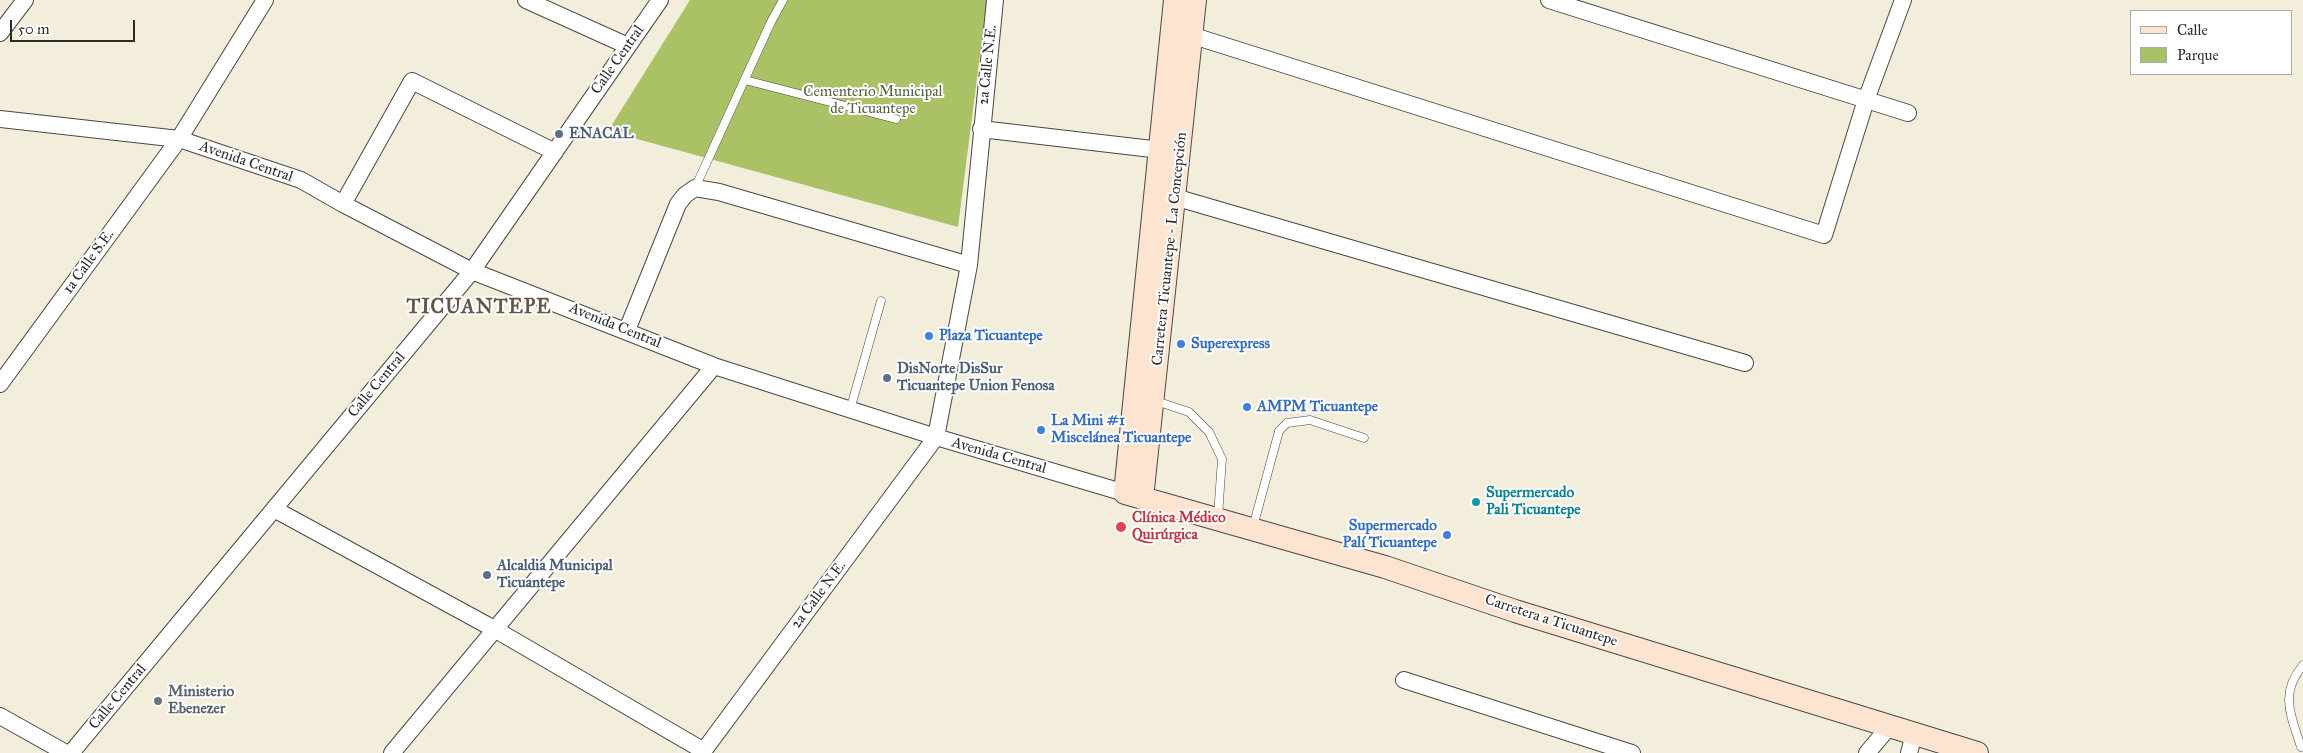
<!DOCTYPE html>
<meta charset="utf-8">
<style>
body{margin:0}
#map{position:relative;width:2303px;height:753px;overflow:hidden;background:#f2eedb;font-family:"IM FELL Great Primer",serif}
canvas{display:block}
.legend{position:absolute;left:2130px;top:10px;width:162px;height:65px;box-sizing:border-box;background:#fff;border:1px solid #aaa;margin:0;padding:6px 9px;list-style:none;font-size:15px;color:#2b2b2b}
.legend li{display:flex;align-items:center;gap:10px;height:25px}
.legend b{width:25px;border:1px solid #aaa}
.scale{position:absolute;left:10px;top:20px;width:125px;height:22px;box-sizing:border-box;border:2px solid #2b2b2b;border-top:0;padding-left:6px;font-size:15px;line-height:18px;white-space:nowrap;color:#2b2b2b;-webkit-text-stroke:4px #fff;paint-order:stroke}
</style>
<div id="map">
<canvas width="2303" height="753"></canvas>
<ul class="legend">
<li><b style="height:6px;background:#fde4d0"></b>Calle</li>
<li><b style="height:14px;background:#abc166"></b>Parque</li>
</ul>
<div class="scale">50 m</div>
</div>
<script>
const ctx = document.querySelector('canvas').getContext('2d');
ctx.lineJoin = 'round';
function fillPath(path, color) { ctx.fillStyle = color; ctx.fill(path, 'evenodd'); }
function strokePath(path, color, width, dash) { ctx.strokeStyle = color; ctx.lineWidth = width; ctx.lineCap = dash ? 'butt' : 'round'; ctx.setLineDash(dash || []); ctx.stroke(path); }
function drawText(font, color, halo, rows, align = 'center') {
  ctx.font = font + ' "IM FELL Great Primer",serif'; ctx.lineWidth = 4; ctx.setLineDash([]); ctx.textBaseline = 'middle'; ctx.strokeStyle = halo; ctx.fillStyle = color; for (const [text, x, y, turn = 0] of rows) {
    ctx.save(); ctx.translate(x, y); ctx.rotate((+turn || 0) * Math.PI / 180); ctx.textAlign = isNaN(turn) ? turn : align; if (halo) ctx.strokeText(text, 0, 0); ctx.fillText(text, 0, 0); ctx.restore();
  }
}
const green = new Path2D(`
 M690 0H987L958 227 608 131Z`);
const lane = new Path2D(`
 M745 80 896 119
 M695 188 771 22 783 0
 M1156 401 1189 412 1209 432 1222 459 1218 516
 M850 410 881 301
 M1253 527 1279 431 1287 423 1310 420 1364 438
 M2301 747C2291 715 2279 694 2303 665`);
const street = new Path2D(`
 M526 0 628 46
 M1549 0 1908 113
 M1181 32 1824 235 1866 100 1903 0
 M0 33 25 0
 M0 119 179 139 301 180 343 204 472 271 714 366 936 437 1125 493
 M981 129 1169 151
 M1164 194 1745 363
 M343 204 412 81 555 152
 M627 330 678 204 685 195 695 188 719 192 969 265
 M0 384 179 139 265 0
 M274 509 496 630 704 751
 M1404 680 1632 753
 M0 716 66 753
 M71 753 472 271 660 0
 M392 753 714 366
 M702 753 936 437 969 265 995 0
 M1867 753 1889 727
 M1909 753 1914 734`);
const secondary = new Path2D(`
 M1175 0 1125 493 1385 567 1515 611 1977 753
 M1142 498 1195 0`);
const markers = [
 [559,134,5,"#5c6f8a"],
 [929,336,5,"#3f7fe0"],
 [1181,344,5,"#3f7fe0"],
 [887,378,5,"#5c6f8a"],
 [1247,407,5,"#3f7fe0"],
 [1041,430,5,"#3f7fe0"],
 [1476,502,5,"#0f9aa8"],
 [1121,527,6,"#e0444e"],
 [1447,535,5,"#3f7fe0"],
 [487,575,5,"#5c6f8a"],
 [158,701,5,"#6b7280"]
];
const streetNames = [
 ["Calle Central",618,60,-55],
 ["2a Calle N.E.",988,65,-84],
 ["Avenida Central",246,162,19],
 ["Carretera Ticuantepe - La Concepción",1170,249,-84],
 ["1a Calle S.E.",89,262,-54],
 ["Avenida Central",615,326,22],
 ["Calle Central",377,385,-50],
 ["Avenida Central",999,456,16],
 ["2a Calle N.E.",819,595,-53],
 ["Carretera a Ticuantepe",1551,621,18],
 ["Calle Central",118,697,-50]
];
const parkNames = [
 ["Cementerio Municipal",873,92],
 ["de Ticuantepe",873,109]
];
const serviceNames = [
 ["ENACAL",569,134],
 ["DisNorte DisSur",897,369],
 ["Ticuantepe Union Fenosa",897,386],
 ["Alcaldia Municipal",497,566],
 ["Ticuantepe",497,583]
];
const shopNames = [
 ["Plaza Ticuantepe",939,336],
 ["Superexpress",1191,344],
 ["AMPM Ticuantepe",1257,407],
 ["La Mini #1",1051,421],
 ["Miscelánea Ticuantepe",1051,438],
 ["Supermercado",1437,526,"right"],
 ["Palí Ticuantepe",1437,543,"right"]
];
const cultureNames = [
 ["Supermercado",1486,493],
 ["Pali Ticuantepe",1486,510]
];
const healthNames = [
 ["Clínica Médico",1132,518],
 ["Quirúrgica",1132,535]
];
const worshipNames = [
 ["Ministerio",168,692],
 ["Ebenezer",168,709]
];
const districtNames = [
 ["TICUANTEPE",479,308]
];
fillPath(green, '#abc166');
strokePath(lane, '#494845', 9);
strokePath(street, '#494845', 18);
strokePath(secondary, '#494845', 24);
strokePath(lane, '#fff', 8);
strokePath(street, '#fff', 16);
strokePath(secondary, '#fde4d0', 22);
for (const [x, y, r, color] of markers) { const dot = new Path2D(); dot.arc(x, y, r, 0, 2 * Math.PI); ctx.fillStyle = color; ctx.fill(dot); strokePath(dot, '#fff', 2); }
drawText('15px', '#2b2b2b', '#fff', streetNames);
drawText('15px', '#586040', '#fff', parkNames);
drawText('bold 15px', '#4e5e75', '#fff', serviceNames, 'left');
drawText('bold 15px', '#366cbe', '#fff', shopNames, 'left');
drawText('bold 15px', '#0d838f', '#fff', cultureNames, 'left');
drawText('bold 15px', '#be3a42', '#fff', healthNames, 'left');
drawText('bold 15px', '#5b616d', '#fff', worshipNames, 'left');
ctx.letterSpacing = '1px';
drawText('bold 20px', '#64574a', '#fff', districtNames);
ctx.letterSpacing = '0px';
</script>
